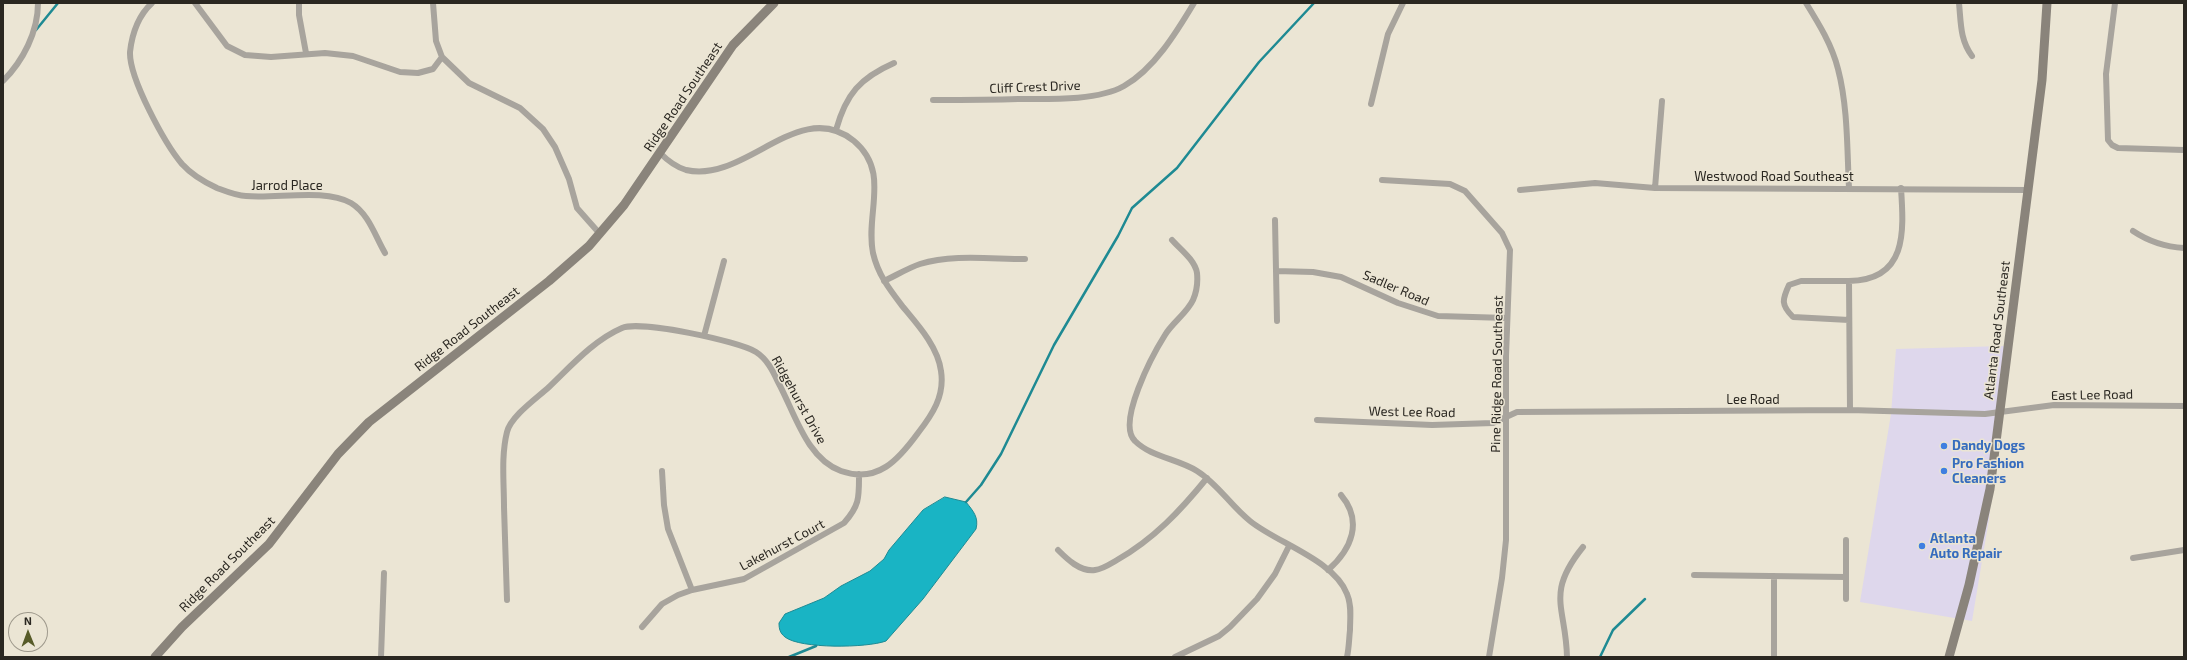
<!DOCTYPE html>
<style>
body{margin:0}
#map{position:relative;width:2187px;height:660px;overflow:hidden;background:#ebe5d4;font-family:"Exo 2",sans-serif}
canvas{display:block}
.frame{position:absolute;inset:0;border:4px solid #2a2721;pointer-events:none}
.north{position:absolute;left:8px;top:612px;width:40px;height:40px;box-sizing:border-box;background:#ebe5d4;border:1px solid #9e998c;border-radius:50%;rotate:359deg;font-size:11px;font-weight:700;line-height:16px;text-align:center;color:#2a2721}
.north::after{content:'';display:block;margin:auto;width:14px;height:18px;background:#575b28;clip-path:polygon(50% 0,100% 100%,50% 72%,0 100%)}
</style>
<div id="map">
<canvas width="2187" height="660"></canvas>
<div class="frame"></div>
<div class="north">N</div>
</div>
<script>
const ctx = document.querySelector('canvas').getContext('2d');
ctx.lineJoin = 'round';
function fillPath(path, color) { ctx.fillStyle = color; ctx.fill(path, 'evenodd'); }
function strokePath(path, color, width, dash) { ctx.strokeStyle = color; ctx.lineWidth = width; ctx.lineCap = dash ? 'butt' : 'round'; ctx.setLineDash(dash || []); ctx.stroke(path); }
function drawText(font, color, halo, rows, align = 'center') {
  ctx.font = font + ' "Exo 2",sans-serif'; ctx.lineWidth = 3; ctx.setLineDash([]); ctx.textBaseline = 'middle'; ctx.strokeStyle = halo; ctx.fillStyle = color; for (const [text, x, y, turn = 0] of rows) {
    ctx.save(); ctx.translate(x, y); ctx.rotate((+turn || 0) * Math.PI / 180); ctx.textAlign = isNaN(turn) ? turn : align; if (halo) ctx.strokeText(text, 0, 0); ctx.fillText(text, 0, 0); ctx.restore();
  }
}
const commercial = new Path2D(`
 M2004 346 1989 519 1972 621 1860 602 1891 414 1896 349Z`);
const water = new Path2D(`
 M945 497 966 502C973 511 979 517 976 529L923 599 886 641C867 648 800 649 785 637 780 633 779 629 779 623L785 614 824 598 841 586 870 571 884 559 889 550 923 510Z`);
const stream = new Path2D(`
 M36 30 58 3
 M966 502 981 485 1001 454 1054 345 1118 236 1132 208 1177 168 1259 62 1314 3
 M789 657 816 646
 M1600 657 1613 630 1645 599`);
const street = new Path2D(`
 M152 3C139 15 132 34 130 52 129 78 165 144 182 164 191 174 204 182 217 188 225 191 237 196 246 196 276 199 325 188 351 203 369 214 375 236 385 253
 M195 3 227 46 245 55 271 57 325 53 353 56 400 72 418 73 433 69 442 57
 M299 3V15L306 53
 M433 3 436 41 442 57 469 83 520 108 543 129 555 147 569 179 577 208 600 234
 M1806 3C1819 24 1832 45 1838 69 1848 107 1847 150 1849 188
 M1959 3C1961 23 1960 40 1972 56
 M2115 3 2106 74 2108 140 2112 145 2118 148 2184 150
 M3 81C23 61 38 32 38 3
 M933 100C961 100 990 100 1018 99 1047 99 1098 101 1124 86 1154 69 1176 33 1194 3
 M1371 104 1388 34 1403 3
 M836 130C846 94 860 78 894 63
 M1382 180 1450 184 1465 191 1502 233 1510 250 1506 356V540L1502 578 1489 657
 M1655 188 1662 101
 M1520 190 1595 183 1655 188 2028 190
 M1275 220 1277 321
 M2133 231C2148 241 2166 247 2184 248
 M1172 240C1180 249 1195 260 1197 273 1198 283 1197 291 1193 300 1187 313 1172 323 1165 335 1153 354 1116 423 1135 441 1151 457 1178 459 1197 471 1218 484 1230 505 1250 521 1277 543 1334 560 1347 594 1352 605 1350 618 1350 630 1349 639 1349 648 1347 657
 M1276 271 1313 272 1341 277 1398 303 1438 316 1507 318
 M884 281C895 276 908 268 920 264 952 254 991 259 1025 259
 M1849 281H1801L1789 285C1782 300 1781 305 1793 317L1849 320
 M704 336 724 261
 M1850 410 1849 281C1907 280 1904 233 1901 188
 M1317 420 1432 425 1493 423 1517 412 1850 410 1985 414 2054 405 2184 406
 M662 471 664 505 668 529 692 590
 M1846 540V599
 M1058 550C1067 559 1080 572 1095 570 1103 569 1110 564 1117 560 1154 539 1181 510 1207 478
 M2133 558 2184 550
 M1328 570C1352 549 1363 521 1341 495
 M1694 575 1846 577
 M1774 576V657
 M507 600C506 569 505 538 504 507 504 482 501 456 507 432 511 416 537 398 549 387 571 366 594 340 622 328 640 320 738 341 756 352 767 359 773 371 778 382 795 413 806 458 841 471 878 484 899 459 918 433 932 415 945 396 941 371 938 347 918 325 903 307 890 290 878 275 873 253 865 213 891 172 854 141 799 96 745 184 686 170 676 167 667 160 660 153
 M642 627 662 604 678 595 692 590 744 579 844 523C860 505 859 497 859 474
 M381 657 384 573
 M1175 657 1219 636 1230 627 1257 599 1275 574 1289 546
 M1567 657C1566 607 1545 594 1583 547`);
const secondary = new Path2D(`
 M155 657 182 627 269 544 338 454 369 422 549 281 589 246 624 205 733 45 774 3
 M1949 657 1969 585 1990 489 2042 80 2047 3`);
const markers = [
 [1944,446,4,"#3f7fe0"],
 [1944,471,4,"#3f7fe0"],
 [1922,546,4,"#3f7fe0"]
];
const streetNames = [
 ["Cliff Crest Drive",1035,87,-2],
 ["Ridge Road Southeast",683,97,-56],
 ["Westwood Road Southeast",1774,177],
 ["Jarrod Place",287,186],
 ["Sadler Road",1396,288,23],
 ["Ridge Road Southeast",467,329,-38],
 ["Atlanta Road Southeast",1997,330,-83],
 ["Pine Ridge Road Southeast",1497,374,-89],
 ["East Lee Road",2092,395,-1],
 ["Ridgehurst Drive",799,400,61],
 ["Lee Road",1753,400],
 ["West Lee Road",1412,412,1],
 ["Lakehurst Court",782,545,-28],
 ["Ridge Road Southeast",227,564,-45]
];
const shopNames = [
 ["Dandy Dogs",1952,446],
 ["Pro Fashion",1952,464],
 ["Cleaners",1952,479],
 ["Atlanta",1930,539],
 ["Auto Repair",1930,554]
];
fillPath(commercial, '#ded7ec');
fillPath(water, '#19b4c4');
strokePath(water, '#1e8a93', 1);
strokePath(stream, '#1e8a93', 2.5);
strokePath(street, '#a8a49d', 6);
strokePath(secondary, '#8a847b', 9);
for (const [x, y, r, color] of markers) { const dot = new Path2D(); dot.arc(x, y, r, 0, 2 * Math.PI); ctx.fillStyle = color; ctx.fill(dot); strokePath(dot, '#ebe5d4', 1.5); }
drawText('13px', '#2a2721', '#ebe5d4', streetNames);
drawText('bold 13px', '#366cbe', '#ebe5d4', shopNames, 'left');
</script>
